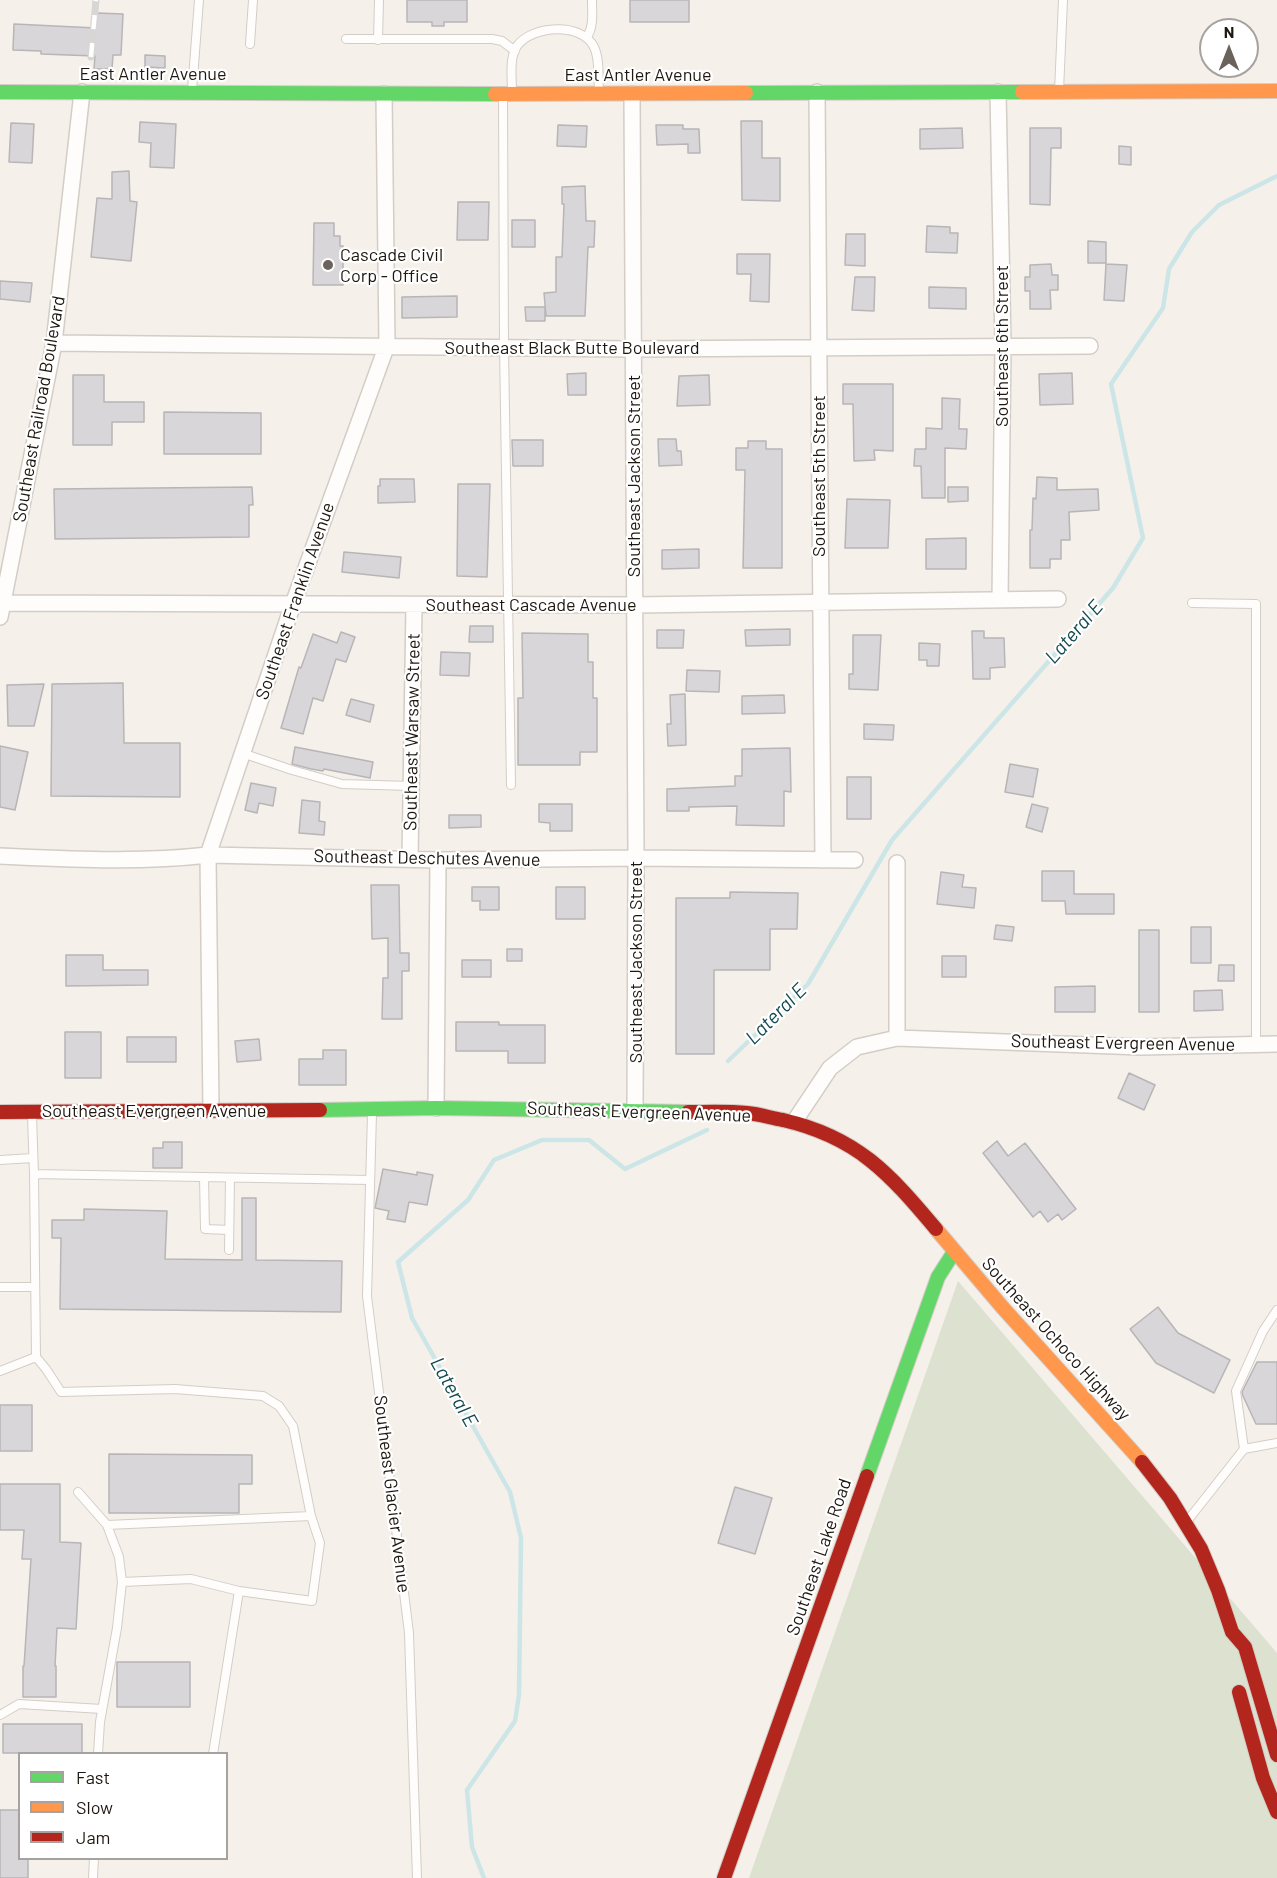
<!DOCTYPE html>
<style>
body{margin:0}
#map{position:relative;width:1277px;height:1878px;overflow:hidden;background:#f6f0ea;font-family:Barlow,sans-serif}
canvas{display:block}
.legend{position:absolute;left:18px;top:1752px;width:210px;height:108px;box-sizing:border-box;background:#fff;border:2px solid #a5a29f;margin:0;padding:8px 10px;list-style:none;font-size:18px;color:#1e1710}
.legend li{display:flex;align-items:center;gap:12px;height:30px}
.legend b{width:30px;border:2px solid #a5a29f}
.north{position:absolute;left:1199px;top:18px;width:60px;height:60px;box-sizing:border-box;background:#fff;border:2px solid #a5a29f;border-radius:50%;rotate:0deg;font-size:16px;font-weight:700;line-height:24px;text-align:center;color:#1e1710}
.north::after{content:'';display:block;margin:auto;width:21px;height:27px;background:#6a635c;clip-path:polygon(50% 0,100% 100%,50% 72%,0 100%)}
</style>
<div id="map">
<canvas width="1277" height="1878"></canvas>
<ul class="legend">
<li><b style="height:8px;background:#63d668"></b>Fast</li>
<li><b style="height:8px;background:#ff974d"></b>Slow</li>
<li><b style="height:8px;background:#b3261e"></b>Jam</li>
</ul>
<div class="north">N</div>
</div>
<script>
const ctx = document.querySelector('canvas').getContext('2d');
ctx.lineJoin = 'round';
function fillPath(path, color) { ctx.fillStyle = color; ctx.fill(path, 'evenodd'); }
function strokePath(path, color, width, dash) { ctx.strokeStyle = color; ctx.lineWidth = width; ctx.lineCap = dash ? 'butt' : 'round'; ctx.setLineDash(dash || []); ctx.stroke(path); }
function drawText(font, color, halo, rows, align = 'center') {
  ctx.font = font + ' Barlow,sans-serif'; ctx.lineWidth = 4.5; ctx.setLineDash([]); ctx.textBaseline = 'middle'; ctx.strokeStyle = halo; ctx.fillStyle = color; for (const [text, x, y, turn = 0] of rows) {
    ctx.save(); ctx.translate(x, y); ctx.rotate((+turn || 0) * Math.PI / 180); ctx.textAlign = isNaN(turn) ? turn : align; if (halo) ctx.strokeText(text, 0, 0); ctx.fillText(text, 0, 0); ctx.restore();
  }
}
const green = new Path2D(`
 M958 1281 1277 1653V1878H749Z`);
const stream = new Path2D(`
 M728 1061 808 984 892 840 1113 588 1143 538 1111 384 1163 308 1169 269 1192 232 1219 205 1277 176
 M484 1878 472 1847 467 1790 515 1721 519 1695 521 1538 510 1492 412 1318 398 1262 468 1200 494 1160 542 1140H589L625 1169 707 1130`);
const building = new Path2D(`
 M407 0H467V22H444V26H432V22H407Z
 M630 0H689V22H630Z
 M97 13 123 14 121 55H113L112 69H94L95 56 41 54V51L13 50 14 24 96 28Z
 M145 55 165 56V68L145 67Z
 M741 121H762V158H780V201L742 200Z
 M140 122 176 124 174 168 150 167 151 143 139 142Z
 M11 123 34 124 32 163 9 162Z
 M558 125 587 126 586 147 557 146Z
 M656 125H683V129H699L700 153H688V144L657 145Z
 M962 128 963 148 920 149V129Z
 M1030 128H1061V148H1051L1050 205 1030 204Z
 M1119 146 1131 147V165L1119 164Z
 M129 171 130 201 137 202 131 261 91 257 97 198 112 199V172Z
 M585 186 586 221H595L594 247H588L585 316H546L544 293 556 292V257H562L564 204H562V187Z
 M458 202H489L488 240H457Z
 M512 220H535V247H512Z
 M314 223H334V236H340V246H343V285H313Z
 M927 226 950 227V233H958L957 253 926 252Z
 M846 234H865V266L845 265Z
 M1088 241 1106 242V263H1088Z
 M737 254H770L769 302 750 301 751 274H737Z
 M1051 264 1052 275H1058V290H1050L1051 309H1030V291H1025V277H1030V265Z
 M1106 264 1127 265 1124 301 1104 300Z
 M855 277H875L874 311 852 310Z
 M0 281 32 283 30 302 0 299Z
 M929 287 966 288V309L929 308Z
 M457 296V317L402 318V297Z
 M525 307H545V321H526Z
 M586 373V395H568L567 374Z
 M1072 373 1073 404 1040 405 1039 374Z
 M73 375H104V402H144V422H112V445H73Z
 M709 375 710 405 677 406 679 376Z
 M843 384H893V451L874 450 875 460 854 461 853 404H843Z
 M942 398 960 399 959 429H967L966 449 945 448V498H922L921 466H914L915 449H926V428L942 429Z
 M164 412 261 413V454H164Z
 M658 439H676L677 451H681L682 465 659 466Z
 M512 440H543V466H513Z
 M748 441H766V449H782V568H743L745 470H736V448H748Z
 M1037 477 1057 478V490L1098 489 1099 510 1069 512 1070 540H1061V559H1050V568H1030V530H1032L1033 498 1036 499Z
 M380 479H414L415 502 378 503V486H380Z
 M458 484H490L487 577 457 576Z
 M252 487 253 505H249V537L55 539 54 489Z
 M948 487H968V501L948 502Z
 M847 499 890 500 888 548H845Z
 M966 538V569H926V539Z
 M699 549V568L662 569V550Z
 M344 552 401 557 399 578 342 572Z
 M470 626H493V642H469Z
 M790 629V645L746 646 745 630Z
 M657 630H684L683 648H657Z
 M972 631H984V638H1004L1005 667 990 668V679H973Z
 M341 632 355 637 346 662 336 659 323 701 313 698 303 734 281 728 299 667 301 668 313 634 337 643Z
 M522 633 588 634V662H593V698H597V752H580V765H518V698H523Z
 M853 635H881L878 690 849 689V674H853Z
 M919 643 940 644 939 666H927V660H919Z
 M441 652 470 653 469 676 440 675Z
 M687 670 720 671 719 692 686 691Z
 M123 683 124 743H180V797L51 796 52 684Z
 M44 684 34 726H8L7 685Z
 M685 694 686 745 668 746 667 724H671L670 695Z
 M784 695 785 713 742 714V696Z
 M351 699 374 705 370 722 346 715Z
 M864 724 894 725 893 740 864 739Z
 M0 746 28 752 15 810 0 807Z
 M295 747 373 762 370 778 324 769 323 771 311 769 292 764Z
 M790 748 791 792 784 791V826L736 825 737 806 689 807V811H667V789L735 786V776H742V749Z
 M1010 764 1038 769 1033 797 1005 792Z
 M847 777H871V819H847Z
 M251 783 276 788 273 806 259 803 257 813 245 810Z
 M302 800 320 802 319 821 325 822 324 835 299 833Z
 M539 804H572V831H550V823L539 822Z
 M1032 804 1048 808 1042 832 1026 827Z
 M449 815H481V827L449 828Z
 M1042 871H1074V894H1114V914H1066L1065 901H1042Z
 M941 872 964 875 962 887 976 888 974 908 937 904Z
 M371 885H399L400 953H409V971H402V1019H382L383 978H388V938L372 939Z
 M472 887H499V910H480V901H472Z
 M556 887H585V919H556Z
 M730 892 798 893 797 929H770V970H714V1054H676V898H730Z
 M996 925 1014 927 1012 941 994 939Z
 M1191 927H1211V963H1191Z
 M1139 930H1159V1012H1139Z
 M507 949H522V961H507Z
 M66 955H103V970H148V985L66 986Z
 M942 956H966V977H942Z
 M462 960H491V977H462Z
 M1219 965H1234V981H1218Z
 M1095 986V1012H1055V987Z
 M1222 990 1223 1010 1194 1011V991Z
 M456 1022H499V1025H545V1063H508V1051H456Z
 M65 1032H101V1078H65Z
 M127 1037H176V1062H127Z
 M259 1039 261 1060 237 1062 235 1041Z
 M323 1050H346V1085H299V1059H323Z
 M1129 1073 1155 1085 1144 1110 1118 1098Z
 M997 1141 1008 1156 1025 1143 1076 1209 1062 1220 1058 1214 1048 1222 1040 1211 1033 1217 983 1153Z
 M163 1142H182V1168H153V1148H163Z
 M383 1169 417 1175V1172L433 1175 427 1205 409 1202 405 1222 387 1219 389 1211 375 1208Z
 M242 1198H256V1260L342 1261 341 1312 60 1309 61 1238H52V1220H84V1209L167 1211 165 1259 242 1260Z
 M1158 1307 1178 1333 1230 1360 1214 1393 1156 1363 1130 1329Z
 M1257 1362H1277V1424H1256L1243 1396 1242 1392Z
 M0 1405H32V1451H0Z
 M109 1454 252 1455V1484H239V1513H109Z
 M0 1484H60V1542L81 1543 76 1629 57 1628 55 1666H56V1697H23V1666H24L31 1559H22L24 1530H0Z
 M735 1487 772 1498 755 1554 718 1543Z
 M117 1662H190V1707H117Z
 M3 1724H82V1753H3Z
 M0 1810H20V1858H28V1878H0Z`);
const lane = new Path2D(`
 M587 37C594 26 592 13 592 0
 M346 39H492L502 41 515 51
 M378 40 379 0
 M250 44 253 0
 M192 91 199 0
 M512 91C512 77 509 58 517 46 532 25 582 22 594 47 600 59 598 78 599 92
 M1059 91 1063 0
 M503 94 504 348 511 785
 M1192 603 1256 604V1045
 M242 753 292 770 342 784 411 786
 M372 1114 367 1296 409 1633 417 1878
 M32 1116 34 1174
 M0 1160 33 1158
 M204 1177 205 1229 229 1230
 M229 1250 230 1178
 M0 1287H35
 M1277 1310 1263 1331 1236 1391 1244 1449 1277 1443
 M36 1357 46 1369 61 1392 175 1389 263 1396 279 1406 293 1426 311 1516 107 1525
 M0 1371 36 1357 34 1174 370 1180
 M78 1492 107 1525 119 1557 122 1582 117 1628 100 1722 98 1754
 M1188 1520 1244 1449
 M122 1582 191 1579 239 1591 213 1754
 M239 1591 312 1601 320 1543 311 1516
 M0 1715 19 1704 102 1709
 M93 1878 94 1858`);
const street = new Path2D(`
 M817 92C820 348 819 604 823 860
 M998 92 1003 345 1000 600
 M632 94 636 858 635 1111
 M54 343 633 349 1090 346
 M3 603 635 605 1058 599
 M0 617 54 343 82 92
 M0 856C69 859 139 863 208 855L438 860 636 858 855 860
 M410 859 414 606
 M897 1038V863
 M436 1108 438 860
 M211 1110 208 855 293 604 387 345 384 94
 M794 1122 830 1068 857 1047 897 1038 1141 1047 1277 1044`);
const fast = new Path2D(`
 M0 92 495 94
 M746 93 1022 92
 M320 1110 436 1108 688 1112
 M867 1476 938 1277 954 1252`);
const slow = new Path2D(`
 M1022 92 1277 91
 M495 94 746 93
 M936 1229 1003 1308 1142 1462`);
const jam = new Path2D(`
 M0 1112 320 1110
 M688 1112C707 1112 728 1111 747 1113 759 1114 771 1118 783 1120 857 1137 889 1173 936 1229
 M1142 1462 1170 1498 1201 1549 1218 1590 1232 1632 1245 1647 1277 1755
 M1239 1692 1263 1778 1277 1812
 M724 1878 867 1476`);
const rail = new Path2D(`
 M91 57 96 0`);
const markers = [
 [328,265,6,"#6a635c"]
];
const streetNames = [
 ["East Antler Avenue",153,74],
 ["East Antler Avenue",638,75],
 ["Southeast 6th Street",1002,346,-90],
 ["Southeast Black Butte Boulevard",572,348],
 ["Southeast Railroad Boulevard",39,409,-80],
 ["Southeast Jackson Street",634,476,-90],
 ["Southeast 5th Street",819,476,-90],
 ["Southeast Franklin Avenue",295,601,-71],
 ["Southeast Cascade Avenue",531,605],
 ["Southeast Warsaw Street",412,732,-89],
 ["Southeast Deschutes Avenue",427,858,1],
 ["Southeast Jackson Street",636,962,-90],
 ["Southeast Evergreen Avenue",1123,1043,1],
 ["Southeast Evergreen Avenue",154,1111],
 ["Southeast Evergreen Avenue",639,1112,2],
 ["Southeast Ochoco Highway",1056,1339,48],
 ["Southeast Glacier Avenue",392,1494,83],
 ["Southeast Lake Road",819,1557,-71]
];
const poiNames = [
 ["Cascade Civil",340,255],
 ["Corp - Office",340,276]
];
const waterNames = [
 ["Lateral E",1074,632,-49],
 ["Lateral E",776,1014,-45],
 ["Lateral E",454,1392,61]
];
fillPath(green, '#dce1d0');
strokePath(stream, '#cce5e6', 4.5);
fillPath(building, '#d8d6d8');
strokePath(building, '#b7b5b7', 1.5);
strokePath(lane, '#d3cdc6', 10);
strokePath(street, '#d3cdc6', 18);
strokePath(fast, '#d3cdc6', 16);
strokePath(slow, '#d3cdc6', 16);
strokePath(jam, '#d3cdc6', 16);
strokePath(lane, '#fefdfc', 8);
strokePath(street, '#fefdfc', 15);
strokePath(fast, '#63d668', 14);
strokePath(slow, '#ff974d', 14);
strokePath(jam, '#b3261e', 14);
strokePath(rail, '#d8d6d5', 7);
strokePath(rail, '#fff', 4.5, [14]);
for (const [x, y, r, color] of markers) { const dot = new Path2D(); dot.arc(x, y, r, 0, 2 * Math.PI); ctx.fillStyle = color; ctx.fill(dot); strokePath(dot, '#fff', 2); }
drawText('18px', '#1e1710', '#fff', streetNames);
drawText('18px', '#1e1710', '#fff', poiNames, 'left');
drawText('italic 20px', '#124a4f', '#fff', waterNames);
</script>
